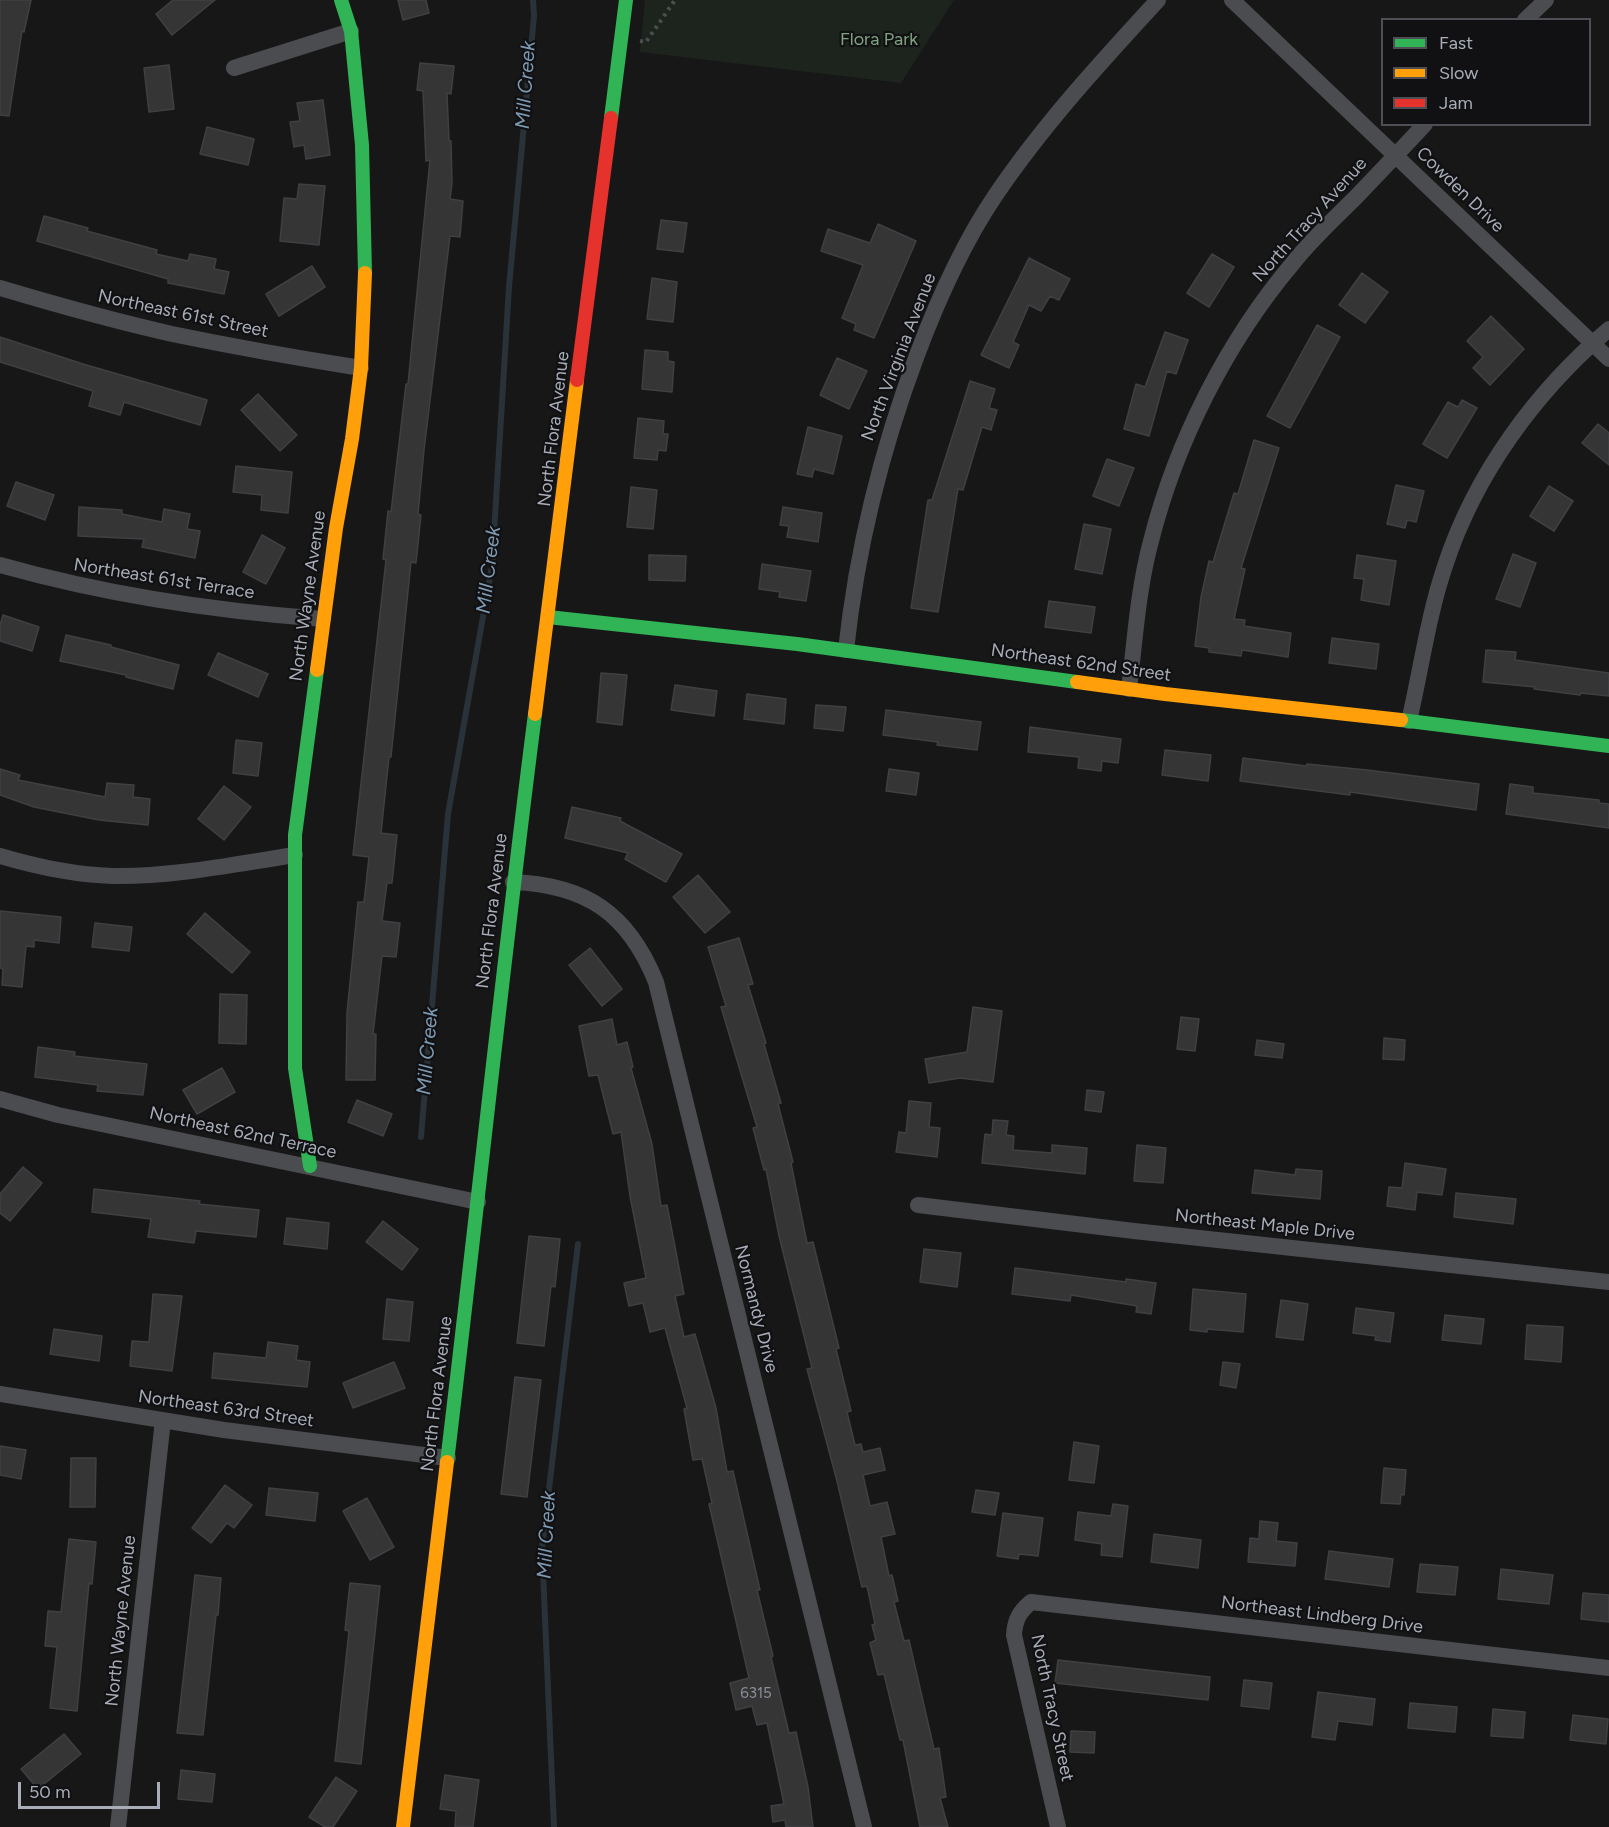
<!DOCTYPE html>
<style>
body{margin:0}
#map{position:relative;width:1609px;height:1827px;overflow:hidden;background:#171717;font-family:Figtree,sans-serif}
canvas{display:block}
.legend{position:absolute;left:1381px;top:18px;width:210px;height:108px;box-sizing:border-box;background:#111113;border:2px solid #4d4f55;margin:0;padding:8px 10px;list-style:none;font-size:18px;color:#a8adb8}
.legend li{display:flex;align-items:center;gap:12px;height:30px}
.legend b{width:30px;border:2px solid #4d4f55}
.scale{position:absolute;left:18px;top:1782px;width:142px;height:27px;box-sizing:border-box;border:3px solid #a8adb8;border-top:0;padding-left:8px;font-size:18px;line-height:21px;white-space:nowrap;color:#a8adb8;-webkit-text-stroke:4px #111113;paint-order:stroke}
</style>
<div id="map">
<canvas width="1609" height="1827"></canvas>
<ul class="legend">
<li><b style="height:8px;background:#30b455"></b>Fast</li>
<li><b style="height:8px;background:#ff9f0a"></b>Slow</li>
<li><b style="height:8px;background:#e5322d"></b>Jam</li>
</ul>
<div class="scale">50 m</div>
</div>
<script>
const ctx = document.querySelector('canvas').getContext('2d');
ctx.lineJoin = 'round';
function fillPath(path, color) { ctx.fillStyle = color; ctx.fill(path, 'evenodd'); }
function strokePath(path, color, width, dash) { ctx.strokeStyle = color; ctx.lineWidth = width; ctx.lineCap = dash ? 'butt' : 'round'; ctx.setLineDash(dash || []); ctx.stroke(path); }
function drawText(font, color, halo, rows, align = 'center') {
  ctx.font = font + ' Figtree,sans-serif'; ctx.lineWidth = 4.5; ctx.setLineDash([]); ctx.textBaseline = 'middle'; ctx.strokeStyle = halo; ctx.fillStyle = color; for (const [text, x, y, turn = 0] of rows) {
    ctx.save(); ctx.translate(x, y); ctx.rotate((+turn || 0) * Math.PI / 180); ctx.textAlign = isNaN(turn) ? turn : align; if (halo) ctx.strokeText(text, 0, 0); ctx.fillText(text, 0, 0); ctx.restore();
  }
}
const green = new Path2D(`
 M645 0H954L901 83 640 52Z`);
const stream = new Path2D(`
 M421 1137 448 814 492 566 509 287 534 16 533 0
 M554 1827 542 1548 578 1244`);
const building = new Path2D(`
 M0 0H31L24 32 22 31 9 116 0 115Z
 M173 0H215L172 35 156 14Z
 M398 0H426L429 13 403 20Z
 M420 63 454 66 451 94 447 93 449 141H451L452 183 450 199 463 201 460 237 450 236 424 450 418 514 421 515 416 563 411 562 391 757H389L381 833 397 835 392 883H387L382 921 400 923 396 957 382 956 373 1034H376L375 1080H346L347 1013 353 953 358 902H364L369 857 353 855 386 560 383 559 388 511 391 512 406 384H408L430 160 426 161 423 91 417 90Z
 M169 65 174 109 149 112 144 68Z
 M323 100 330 155 306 159 304 145 294 147 290 122 300 121 297 103Z
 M207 127 254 139 248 165 200 154Z
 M299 184 325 186 319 245 280 241 284 198 297 199Z
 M44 216 88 228 87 231 157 250 156 254 188 261 190 254 216 259 214 269 229 272 224 294 168 283V279L37 241Z
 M661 220 687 223 683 252 657 249Z
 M878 224 916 241 874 338 854 330 856 324 842 318 863 265 821 251 828 229 870 243Z
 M1212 254 1234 267 1209 307 1187 293Z
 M1029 258 1070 279 1059 300 1050 296 1041 311 1029 305 1013 342 1019 345 1009 368 981 355Z
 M312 266 325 287 279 316 266 294Z
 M1362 273 1388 292 1365 323 1339 305Z
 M652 278 677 282 673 322 647 319Z
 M1491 316 1524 349 1490 385 1473 368 1483 357 1467 341Z
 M1317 325 1340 337 1290 428 1267 416Z
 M1165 332 1188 340 1176 374 1167 371 1149 436 1124 429 1136 384 1145 387Z
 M0 337 83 364 207 400 200 425 124 402 120 415 89 406 93 391 0 362Z
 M645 350 668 352V361L674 362 672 392 642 389Z
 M837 358 867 371 849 409 820 395Z
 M970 381 995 389 989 408 997 410 991 430 982 427 963 490 958 489 938 612 911 608 928 500H932Z
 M258 394 297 435 280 451 241 410Z
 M1462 400 1477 408 1447 458 1423 444 1448 402 1458 407Z
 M638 418 664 421 663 434H668L666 451 658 450 657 460 634 458Z
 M1598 424 1609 433V465L1582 443Z
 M808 427 842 436 833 474 814 469 812 477 797 474Z
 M1254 440 1279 448 1241 568 1245 569 1234 619 1245 620 1244 626 1291 633 1288 657 1242 650 1241 656 1209 652V648L1195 646 1201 597 1209 561 1213 562 1234 493 1238 494Z
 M1107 459 1134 468 1119 506 1093 496Z
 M236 466 292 472 288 513 261 510 262 495 233 492Z
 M16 482 54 495 45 520 7 506Z
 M1396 485 1424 491 1416 522 1407 520 1405 528 1387 524Z
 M1549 486 1573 501 1554 531 1530 516Z
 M631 487 657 490 653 529 627 527Z
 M79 507 122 510V514L162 522 164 509 190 514 187 529 200 531 195 558 142 547 144 539 78 536Z
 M783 507 822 513 818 542 787 537 789 526 780 525Z
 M1084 524 1111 529 1102 574 1075 569Z
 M262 535 285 548 266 584 243 572Z
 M1513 554 1536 563 1520 607 1496 599Z
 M649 555 686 556 685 581 649 580Z
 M1357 555 1396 561 1389 605 1361 600 1364 579 1354 578Z
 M762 564 811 571 806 601 779 597 780 592 759 589Z
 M1049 601 1095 607 1091 633 1045 627Z
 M3 615 39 627 32 651 0 641V625Z
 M66 635 111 645V647L179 665 173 689 126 677V675L60 661Z
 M1332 638 1379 644 1376 669 1329 663Z
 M1486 650 1516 652 1515 660 1609 673V696L1581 693 1580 695 1534 689 1535 687 1483 682Z
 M218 653 268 674 258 697 208 675Z
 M601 673 627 675 622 725 597 722Z
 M675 685 717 691 714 716 671 710Z
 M747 694 786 699 784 724 744 719Z
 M816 705 846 707 843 731 814 728Z
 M886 710 981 722 977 750 937 745 938 742 883 735Z
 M1030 727 1121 739 1118 763 1102 761 1101 771 1078 768 1079 757 1028 752Z
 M236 740 262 743 258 776 233 773Z
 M1165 750 1211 755 1208 781 1162 775Z
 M1243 758 1306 766 1307 764 1367 770 1479 784 1476 810 1350 792V795L1240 781Z
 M0 769 20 775 18 780 105 797 107 783 134 785 133 797 150 799 148 825 99 820 34 807 0 795Z
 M889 769 919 773 916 795 886 791Z
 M1510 784 1533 787V793L1599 800V803L1609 804V828L1506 814Z
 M224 786 251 807 224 840 198 819Z
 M572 807 621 818 620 821 682 854 666 882 625 859 628 853 565 838Z
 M698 875 730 912 705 933 673 897Z
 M0 911 61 917 59 943 34 940V947L26 946 22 987 2 985 3 969 0 968Z
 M205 913 250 952 232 973 187 934Z
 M95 923 132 927 129 951 92 947Z
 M739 938 753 984 748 985 766 1043 764 1044 781 1103 778 1104 793 1162 791 1163 807 1243 813 1242 839 1348 836 1349 851 1411 847 1412 855 1445 861 1444 863 1452 880 1448 885 1470 863 1475 870 1506 887 1502 895 1534 881 1537 889 1576 892 1575 898 1601 894 1602 904 1641 909 1640 934 1749 939 1748 946 1797 940 1798 948 1827H920L903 1740H900L884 1674 878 1675 870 1643 876 1640 872 1625 875 1624 867 1586 862 1587 837 1481 807 1369 812 1368 779 1236 766 1169 764 1170 753 1128 757 1127 721 1007 726 1006 708 947Z
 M590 948 622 989 602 1006 569 965Z
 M220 994 247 995 246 1044 219 1043Z
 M973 1007 1002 1011 993 1082 960 1078 929 1083 925 1059 967 1052Z
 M1181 1017 1199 1019 1195 1051 1177 1049Z
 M612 1019 617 1045 627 1042 633 1067 631 1068 652 1144 661 1206 667 1205 684 1294 675 1296 684 1337 695 1334 716 1408 727 1472 733 1471 760 1590H757L773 1656 771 1657 789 1733 796 1732 808 1787 813 1827H786L785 1820 773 1822 771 1806 784 1804 767 1723 757 1725 752 1706 736 1710 730 1683 749 1678 709 1504 712 1503 702 1459 693 1460 684 1409 687 1408 665 1328 650 1332 643 1303 629 1306 624 1283 646 1278 630 1196 621 1132 613 1134 598 1075 589 1076 579 1026Z
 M1384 1038 1405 1040 1404 1060 1383 1059Z
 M1257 1040 1284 1044 1282 1058 1255 1055Z
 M38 1047 75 1052 74 1056 147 1064 143 1095 97 1091 98 1085 35 1077Z
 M222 1068 235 1092 197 1114 183 1090Z
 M1087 1090 1104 1092 1101 1112 1085 1110Z
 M357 1100 392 1114 383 1136 348 1122Z
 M909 1101 931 1103 929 1127 940 1128 937 1157 896 1152 899 1132 906 1133Z
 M993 1120 1008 1121 1006 1135 1014 1136 1013 1150 1052 1153V1145L1087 1148 1085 1174 982 1163 985 1134 992 1135Z
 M1137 1145 1166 1148 1163 1183 1134 1181Z
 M1405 1163 1446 1169 1442 1195 1417 1192 1415 1210 1387 1206 1389 1187 1402 1188Z
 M23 1167 42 1183 10 1221 0 1213V1194Z
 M1296 1169 1322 1171 1320 1199 1252 1193 1255 1170 1295 1175Z
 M94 1189 200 1201 199 1204 259 1210 256 1237 196 1231 194 1243 148 1237 151 1219 92 1212Z
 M1456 1193 1516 1199 1513 1224 1454 1217Z
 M287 1218 329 1223 327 1249 284 1244Z
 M383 1221 418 1249 402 1270 366 1242Z
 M529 1236 560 1239 555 1287 551 1286 544 1346 517 1343Z
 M924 1249 961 1253 957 1287 920 1282Z
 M1015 1268 1126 1282V1279L1156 1283 1151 1314 1136 1312 1137 1306 1071 1295 1070 1301 1012 1294Z
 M1193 1289 1246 1294 1243 1332 1207 1329V1332L1190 1330Z
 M153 1294 182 1296 172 1371 130 1366 132 1341 149 1342Z
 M387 1299 413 1302 409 1341 383 1339Z
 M1281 1300 1308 1304 1303 1340 1276 1337Z
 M1356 1308 1394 1313 1390 1342 1375 1340 1376 1336 1353 1333Z
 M1445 1315 1484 1319 1481 1344 1442 1340Z
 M1527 1325 1563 1327 1561 1362 1525 1359Z
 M54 1329 102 1336 99 1361 50 1354Z
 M268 1342 298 1346 296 1360 310 1362 307 1387 212 1378 214 1353 266 1358Z
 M394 1362 405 1388 353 1408 343 1383Z
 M1223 1362 1240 1364 1236 1388 1220 1385Z
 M515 1377 541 1380 527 1497 501 1494Z
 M1074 1442 1099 1446 1094 1483 1069 1480Z
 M0 1446 26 1450 21 1479 0 1475Z
 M71 1458H96L95 1507H70Z
 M1384 1468 1406 1470 1404 1495 1401 1494 1400 1504 1381 1503Z
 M225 1485 252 1505 234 1528 227 1523 211 1543 192 1528Z
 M269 1488 318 1493 315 1521 266 1515Z
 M976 1490 999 1493 995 1515 972 1512Z
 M367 1498 394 1547 370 1560 343 1511Z
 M1113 1504 1128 1506 1122 1557 1101 1555 1102 1544 1075 1540 1078 1512 1111 1516Z
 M1003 1513 1043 1518 1038 1556 1019 1554 1018 1559 997 1556Z
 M1260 1521 1278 1523 1276 1541 1297 1543 1295 1566 1248 1562 1250 1538 1259 1539Z
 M1154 1534 1201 1540 1198 1568 1151 1562Z
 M69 1539 96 1542 92 1584 89 1583 77 1711 50 1708 57 1647 45 1646 48 1611 61 1612Z
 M1329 1551 1393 1559 1389 1587 1325 1579Z
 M1420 1564 1458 1567 1455 1595 1417 1592Z
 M1501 1569 1553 1575 1549 1604 1498 1599Z
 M195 1575 221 1578 218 1615H216L203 1735 177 1733Z
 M350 1583 380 1586 361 1764 335 1761 349 1631 345 1630Z
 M1583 1593 1609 1595V1622L1581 1619Z
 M1058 1660 1210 1677 1208 1700 1055 1683Z
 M1244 1680 1272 1683 1269 1709 1241 1706Z
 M1318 1692 1375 1699 1372 1725 1338 1721 1335 1740 1312 1737Z
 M1410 1703 1457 1707 1455 1732 1408 1728Z
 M1493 1709 1525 1712 1523 1738 1491 1736Z
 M1573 1715 1608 1719 1606 1744 1570 1740Z
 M1071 1731 1095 1732 1094 1753 1070 1752Z
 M64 1734 81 1754 38 1789 21 1769Z
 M181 1770 215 1774 212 1802 178 1799Z
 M445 1775 479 1780 473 1827H455L456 1811 440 1809Z
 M336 1777 357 1791 333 1827H325L309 1817Z`);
const path = new Path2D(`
 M640 41 646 42 675 0`);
const street = new Path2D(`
 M1232 0 1609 359
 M1525 20 1546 0
 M234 68 351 31
 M0 288C57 305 114 321 172 334 235 347 297 358 361 368
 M0 565C106 595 213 611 323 619
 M846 650C857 548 881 451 917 355 938 299 962 245 995 196 1043 125 1100 63 1158 0
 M1129 689C1135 640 1138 589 1151 541 1176 442 1227 341 1293 263 1312 239 1334 219 1356 197 1379 173 1402 149 1425 124
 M1409 721C1421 670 1428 616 1445 566 1475 474 1536 391 1609 329
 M0 856C37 867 74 875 113 876 173 877 235 864 295 855
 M513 882C586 885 628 913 656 982L864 1827
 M0 1099 58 1115 478 1202
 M918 1205 1134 1231 1609 1282
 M0 1394 224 1430 448 1458
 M118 1827 163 1420
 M1058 1827 1014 1635C1015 1620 1019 1612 1031 1602L1609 1668`);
const fast = new Path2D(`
 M341 0 351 31 362 145 365 273
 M611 118 626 0
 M548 617 797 644 1077 682
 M1401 720 1609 746
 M310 1166 295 1068V835L317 670
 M447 1462C477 1213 503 963 535 714`);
const slow = new Path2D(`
 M317 670 336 528 352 439 361 368 365 273
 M1077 682 1165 694 1401 720
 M535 714 577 380
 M403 1827 447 1462`);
const jam = new Path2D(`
 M577 380 611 118`);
const numberNames = [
 ["6315",756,1694]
];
const parkNames = [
 ["Flora Park",879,40]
];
const streetNames = [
 ["Cowden Drive",1460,190,44],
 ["North Tracy Avenue",1310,220,-48],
 ["Northeast 61st Street",183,314,12],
 ["North Virginia Avenue",899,357,-69],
 ["North Flora Avenue",554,429,-83],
 ["Northeast 61st Terrace",164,579,9],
 ["North Wayne Avenue",308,596,-82],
 ["Northeast 62nd Street",1081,663,8],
 ["North Flora Avenue",492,911,-83],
 ["Northeast 62nd Terrace",243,1133,12],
 ["Northeast Maple Drive",1265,1225,6],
 ["Normandy Drive",756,1309,76],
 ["North Flora Avenue",437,1394,-83],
 ["Northeast 63rd Street",226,1409,8],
 ["Northeast Lindberg Drive",1322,1615,7],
 ["North Wayne Avenue",121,1621,-84],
 ["North Tracy Street",1052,1708,78]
];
const waterNames = [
 ["Mill Creek",526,85,-86],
 ["Mill Creek",489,570,-83],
 ["Mill Creek",428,1051,-85],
 ["Mill Creek",547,1535,-87]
];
fillPath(green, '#1d241e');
strokePath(stream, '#2a3239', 6);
fillPath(building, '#353536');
strokePath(building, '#3f4043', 1.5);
strokePath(path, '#4d4e52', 4, [3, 4.5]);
strokePath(street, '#4b4c50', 16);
strokePath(fast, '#30b455', 14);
strokePath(slow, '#ff9f0a', 14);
strokePath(jam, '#e5322d', 14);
drawText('15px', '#8b8f98', null, numberNames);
drawText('18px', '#7fa381', '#111113', parkNames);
drawText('18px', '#a8adb8', '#111113', streetNames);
drawText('italic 20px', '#7f9bb3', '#111113', waterNames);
</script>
